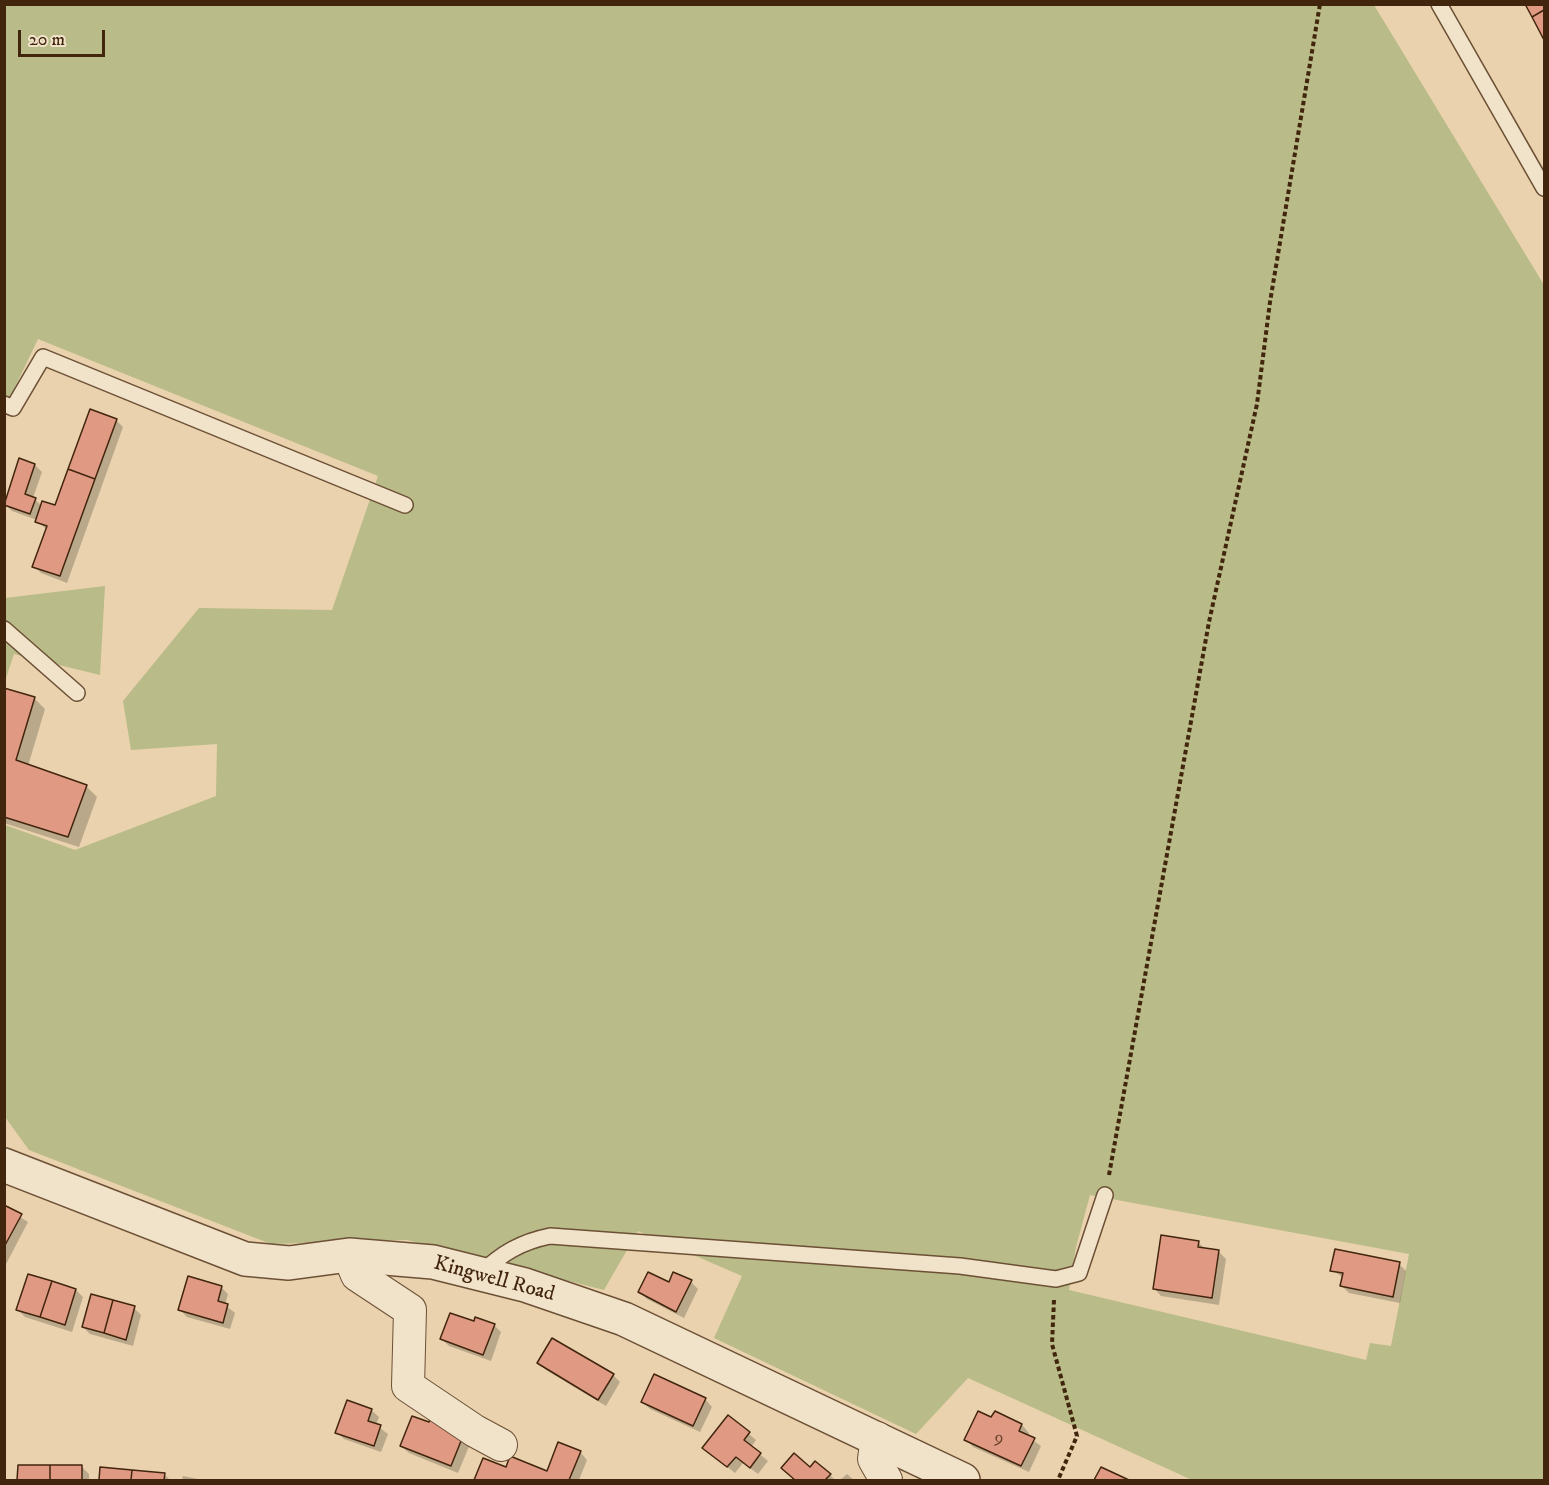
<!DOCTYPE html>
<style>
body{margin:0}
#map{position:relative;width:1549px;height:1485px;overflow:hidden;background:#e9d2ad;font-family:"IM FELL DW Pica",serif}
canvas{display:block}
.frame{position:absolute;inset:0;border:6px solid #42250d;pointer-events:none}
.scale{position:absolute;left:18px;top:30px;width:87px;height:27px;box-sizing:border-box;border:3px solid #42250d;border-top:0;padding-left:8px;font-size:18px;line-height:21px;white-space:nowrap;color:#42250d;-webkit-text-stroke:4px #f1e2ca;paint-order:stroke}
</style>
<div id="map">
<canvas width="1549" height="1485"></canvas>
<div class="frame"></div>
<div class="scale">20 m</div>
</div>
<script>
const ctx = document.querySelector('canvas').getContext('2d');
ctx.lineJoin = 'round';
function fillPath(path, color) { ctx.fillStyle = color; ctx.fill(path, 'evenodd'); }
function strokePath(path, color, width, dash) { ctx.strokeStyle = color; ctx.lineWidth = width; ctx.lineCap = dash ? 'butt' : 'round'; ctx.setLineDash(dash || []); ctx.stroke(path); }
function drawText(font, color, halo, rows, align = 'center') {
  ctx.font = font + ' "IM FELL DW Pica",serif'; ctx.lineWidth = 4.5; ctx.setLineDash([]); ctx.textBaseline = 'middle'; ctx.strokeStyle = halo; ctx.fillStyle = color; for (const [text, x, y, turn = 0] of rows) {
    ctx.save(); ctx.translate(x, y); ctx.rotate((+turn || 0) * Math.PI / 180); ctx.textAlign = isNaN(turn) ? turn : align; if (halo) ctx.strokeText(text, 0, 0); ctx.fillText(text, 0, 0); ctx.restore();
  }
}
const green = new Path2D(`
 M5 5H1374L1544 285V1480H1192L968 1378 916 1434 714 1338 742 1276 638 1231 604 1290 407 1240 271 1244 29 1150 5 1117V825L75 850 216 796 217 744 131 750 123 701 199 608 332 610 378 476 38 339 5 408ZM1090 1195 1409 1254 1391 1346 1370 1343 1366 1360 1069 1290 1076 1247Z
 M105 586 100 675 14 654 5 681V598Z`);
const shadow = new Path2D(`
 M116 420 123 427 67 583 41 573 34 566 47 530 37 520 12 511 5 504 20 460 35 465 42 472 33 498 42 506 56 507Z
 M4 693 34 698 45 709 28 766 86 786 97 797 79 847 4 823Z
 M4 1207 28 1222 4 1268Z
 M1199 1243 1206 1250 1219 1252 1226 1259 1219 1305 1161 1296 1154 1288Z
 M1399 1264 1406 1271 1400 1303 1349 1293 1342 1286 1344 1278 1332 1270Z
 M691 1282 698 1289 684 1318 647 1299 639 1292 669 1284Z
 M221 1287 228 1294 225 1305 235 1313 230 1329 187 1317 180 1310Z
 M76 1290 83 1297 72 1332 25 1317 18 1310Z
 M134 1308 141 1315 133 1346 90 1334 83 1327Z
 M475 1323 494 1325 501 1332 491 1361 449 1346 442 1339Z
 M539 1363 613 1375 620 1382 606 1406 546 1370Z
 M705 1399 712 1407 700 1432 650 1409 643 1402Z
 M371 1410 379 1417 376 1425 388 1434 381 1452 344 1439 337 1432Z
 M995 1413 1022 1425 1029 1433 1027 1436 1041 1446 1029 1472 973 1447 966 1439 992 1419Z
 M729 1417 756 1440 751 1447 768 1461 758 1474 743 1463 735 1473 712 1455Z
 M472 1439 458 1473 409 1453 401 1446Z
 M580 1452 587 1460 579 1480H476L484 1460 507 1469 547 1473Z
 M19 1467H82L89 1474V1480H19Z
 M101 1469 164 1474 170 1480H100Z
 M810 1469 830 1475 835 1480H796L790 1475Z
 M847 1474 854 1480H840Z
 M183 1476 203 1480H182Z`);
const building = new Path2D(`
 M1525 4H1544V10L1532 17Z
 M1544 10V40L1532 17Z
 M90 409 117 419 95 479 68 469Z
 M19 458 35 464 25 494 36 498 30 514 4 505Z
 M68 469 95 479 60 576 32 567 47 526 35 522 42 501 55 505Z
 M4 688 35 697 16 760 87 785 68 837 4 817Z
 M4 1205 22 1214 4 1247Z
 M1161 1235 1199 1241 1198 1247 1219 1250 1212 1298 1153 1289Z
 M1335 1249 1400 1262 1393 1297 1340 1286 1343 1273 1330 1271Z
 M648 1272 669 1282 673 1272 692 1280 676 1312 638 1292Z
 M28 1274 52 1281 40 1317 16 1310Z
 M188 1276 222 1286 218 1301 228 1304 223 1323 178 1310Z
 M52 1281 76 1289 65 1325 40 1317Z
 M91 1294 113 1300 104 1333 82 1327Z
 M113 1300 135 1306 126 1340 104 1333Z
 M450 1313 474 1321 475 1317 495 1324 483 1355 440 1339Z
 M552 1338 614 1374 598 1400 537 1363Z
 M654 1374 706 1398 693 1426 641 1402Z
 M347 1400 372 1409 368 1421 381 1425 374 1446 335 1433Z
 M978 1411 991 1417 995 1411 1022 1424 1019 1431 1035 1438 1021 1466 964 1440Z
 M432 1413 465 1431 451 1466 400 1446 412 1416 429 1422Z
 M728 1415 750 1432 744 1440 761 1453 750 1468 736 1457 727 1467 702 1448Z
 M558 1442 581 1451 569 1480H474L483 1458 506 1467 510 1456 547 1471Z
 M794 1453 810 1467 815 1461 831 1474 825 1480H795L781 1468Z
 M18 1465H50V1480H17Z
 M50 1465H82V1480H50Z
 M100 1467 132 1470 131 1480H99Z
 M1101 1467 1129 1480H1094Z
 M132 1470 165 1473 164 1480H131Z`);
const path = new Path2D(`
 M1109 1175 1209 622 1257 404 1270 302 1320 4
 M1054 1300 1052 1344 1077 1436 1058 1480`);
const service = new Path2D(`
 M1439 4 1544 188
 M4 404 13 408 43 357 405 505
 M4 629 77 693
 M480 1274C502 1253 521 1242 550 1236L960 1266 1056 1279 1079 1273 1105 1195`);
const minor = new Path2D(`
 M349 1255 357 1275 410 1310 408 1386 475 1431 501 1445
 M877 1438 874 1459 886 1480`);
const tertiary = new Path2D(`
 M4 1165 245 1259 289 1263 349 1255 433 1262 525 1285 624 1319 963 1480`);
const numberNames = [
 ["9",999,1439]
];
const streetNames = [
 ["Kingwell Road",494,1280,15]
];
fillPath(green, '#b9bb88');
fillPath(shadow, '#0003');
fillPath(building, '#e09a84');
strokePath(building, '#42250d', 1.5);
strokePath(service, '#6c5035', 18);
strokePath(minor, '#6c5035', 34);
strokePath(tertiary, '#6c5035', 36);
strokePath(path, '#42250d', 4, [4.5, 3]);
strokePath(service, '#f1e2ca', 15);
strokePath(minor, '#f1e2ca', 32);
strokePath(tertiary, '#f1e2ca', 33);
drawText('18px', '#6a422b', null, numberNames);
drawText('21px', '#42250d', '#f1e2ca', streetNames);
</script>
